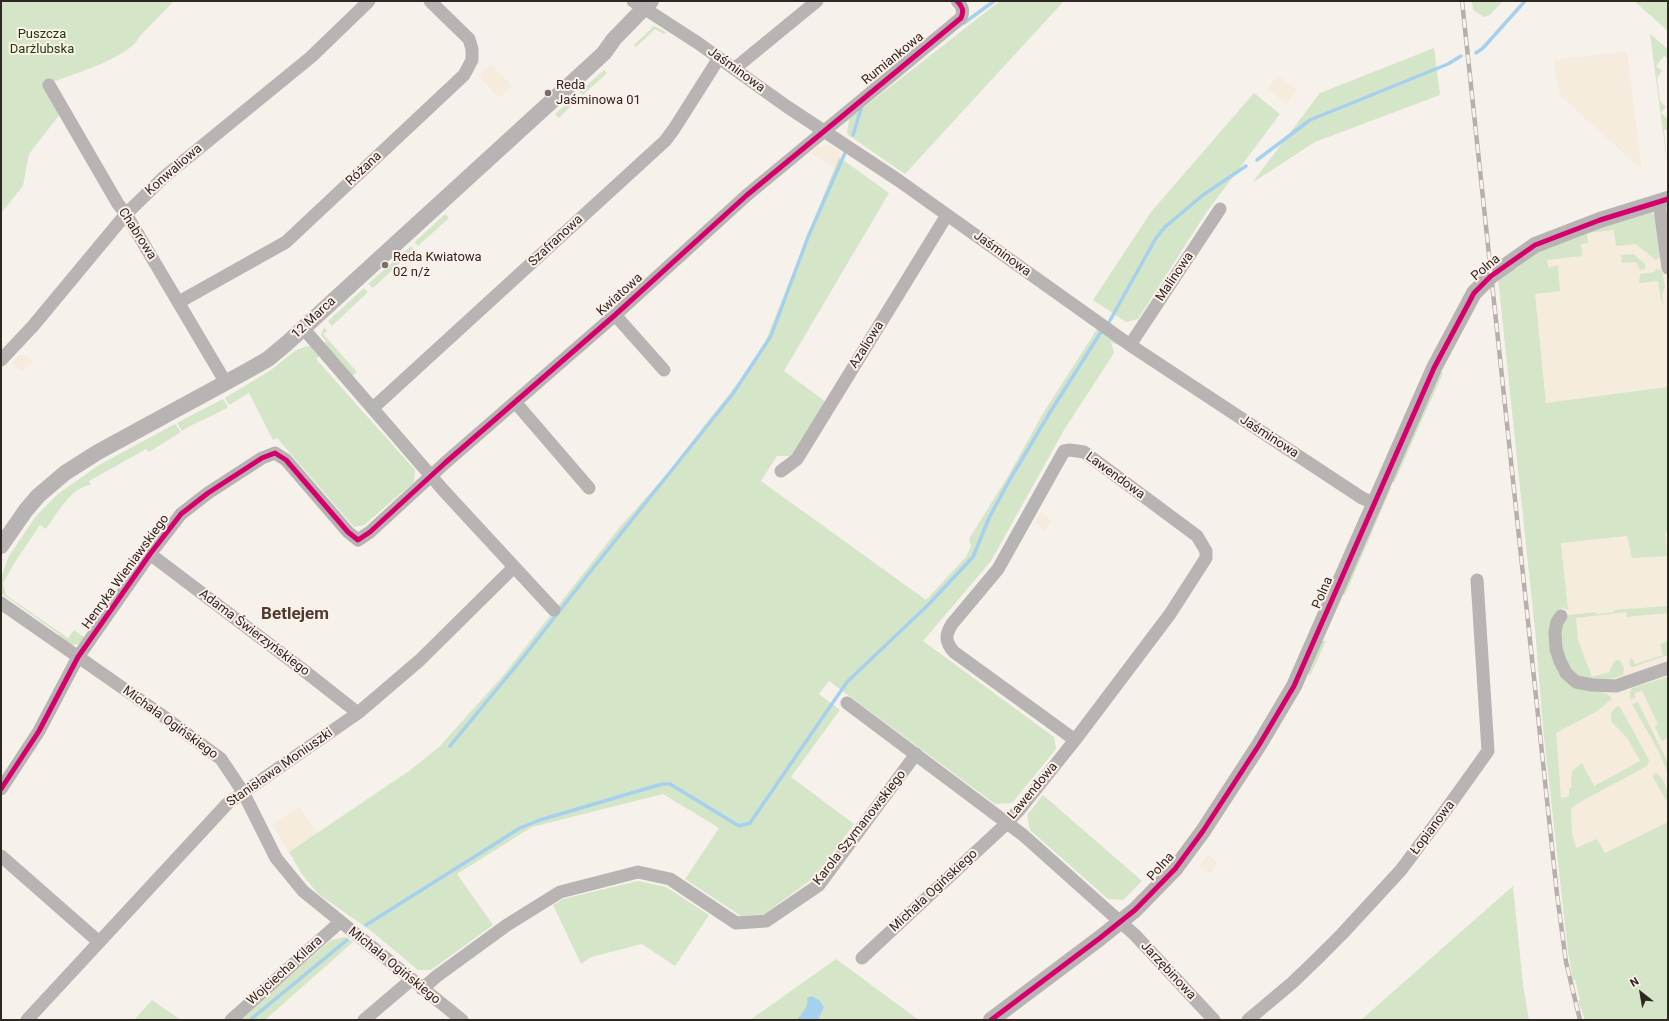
<!DOCTYPE html>
<meta charset="utf-8">
<style>
body{margin:0}
#map{position:relative;width:1669px;height:1021px;overflow:hidden;background:#f7f1ec;font-family:Roboto,sans-serif}
canvas{display:block}
.frame{position:absolute;inset:0;border:2px solid #2f2722;pointer-events:none}
.north{position:absolute;left:1621px;top:973px;width:40px;height:40px;-webkit-text-stroke:3px #fcf0e8;paint-order:stroke;rotate:329deg;font-size:11px;font-weight:700;line-height:16px;text-align:center;color:#2f2722}
.north::after{content:'';display:block;margin:auto;width:14px;height:18px;background:#2f2722;clip-path:polygon(50% 0,100% 100%,50% 72%,0 100%)}
</style>
<div id="map">
<canvas width="1669" height="1021"></canvas>
<div class="frame"></div>
<div class="north">N</div>
</div>
<script>
const ctx = document.querySelector('canvas').getContext('2d');
ctx.lineJoin = 'round';
function fillPath(path, color) { ctx.fillStyle = color; ctx.fill(path, 'evenodd'); }
function strokePath(path, color, width, dash) { ctx.strokeStyle = color; ctx.lineWidth = width; ctx.lineCap = dash ? 'butt' : 'round'; ctx.setLineDash(dash || []); ctx.stroke(path); }
function drawText(font, color, halo, rows, align = 'center') {
  ctx.font = font + ' Roboto,sans-serif'; ctx.lineWidth = 4; ctx.setLineDash([]); ctx.textBaseline = 'middle'; ctx.strokeStyle = halo; ctx.fillStyle = color; for (const [text, x, y, turn = 0] of rows) {
    ctx.save(); ctx.translate(x, y); ctx.rotate((+turn || 0) * Math.PI / 180); ctx.textAlign = isNaN(turn) ? turn : align; if (halo) ctx.strokeText(text, 0, 0); ctx.fillText(text, 0, 0); ctx.restore();
  }
}
const industrial = new Path2D(`
 M1627 51 1642 170 1559 95 1554 60Z
 M491 64 512 86 499 98 478 76Z
 M1278 75 1297 90 1287 104 1267 89Z
 M831 145 841 152 835 168 810 153 817 147Z
 M1668 211V822L1568 871 1549 726 1608 700 1605 690 1574 668 1532 265 1564 240 1642 215Z
 M19 355H27L33 361 22 372 12 363Z
 M1041 512 1052 521 1045 531 1035 523Z
 M300 807 317 833 289 852 272 824Z
 M1208 855 1218 863 1209 874 1199 865Z`);
const green = new Path2D(`
 M1 1H174L140 36C129 58 76 73 53 82L60 114 29 154 23 186 1 213Z
 M1000 1H1064L905 174 847 134 849 119Z
 M1472 1H1503L1490 15 1484 17 1473 10Z
 M1634 1H1668V31Z
 M654 26 666 32 664 34 655 29 636 47 634 45Z
 M1650 34 1668 49V59L1664 56 1656 66 1662 71 1657 78 1660 101 1666 107 1661 113 1668 119V130H1664L1668 170Z
 M1434 48 1440 95 1315 142 1252 183 1320 93Z
 M604 70 607 73 583 95 579 92Z
 M1254 93 1280 114 1206 213 1138 319 1126 322 1093 300 1151 212Z
 M575 96 578 99 559 118 555 114Z
 M839 157 889 193 784 371 826 402 793 456H777L761 481 926 600 966 557 971 546 969 539 1007 478 1042 415 1097 329 1127 349 1111 342 1114 353 1064 430 991 561 923 641 1054 737 1056 749 1012 803 995 804 829 681 819 694 840 710 791 777 854 824 815 877 764 914 741 916 685 879 719 828 663 794 532 827 457 874 493 925 431 970H418L370 930 318 894 302 874 289 852 409 771 439 747 502 677 619 528 666 475 707 422 760 355Z
 M1652 212 1656 217 1661 256 1656 260 1636 244 1616 246 1614 230 1587 233 1588 243 1581 244 1582 256 1547 260 1548 267 1558 266 1560 291 1535 294 1546 403 1668 387V532L1665 533 1667 556 1632 558 1627 536 1561 543 1568 610 1562 608 1557 612 1563 669 1610 696 1612 699 1597 711 1556 733 1561 798 1569 797V789L1572 787 1571 783 1572 771 1582 763 1594 786 1640 761 1628 739 1611 721V713L1617 706 1620 707 1649 760 1647 766 1580 802 1571 809 1572 834 1576 848 1597 839 1605 853 1668 822V1020H1585L1578 1001 1580 1000 1575 980H1573L1568 952 1543 728 1536 640 1498 278 1514 268 1516 269 1540 250 1564 240Z
 M445 214 449 218 418 246 415 242Z
 M411 246 414 250 373 288 368 284Z
 M1633 254 1645 264V269L1640 270 1636 262 1622 263 1621 255Z
 M1657 269 1662 271 1665 287 1662 294 1663 303 1662 304 1658 281 1639 283 1640 274 1654 272Z
 M364 288 368 292 332 326 328 321 329 320Z
 M324 327 327 331 323 334 357 372 352 376 323 344 326 341 321 335Z
 M307 346 311 347 319 357 316 359 415 470 414 482 364 525 354 527 277 438 273 440 249 393 229 405 225 398 271 370 296 350Z
 M1439 371 1443 373 1394 483 1392 482Z
 M223 399 228 407C214 416 197 421 182 431L177 423Z
 M175 424 181 432 149 452 146 449 89 481 91 485C72 486 56 515 46 529L40 525 15 562 3 583 6 595 68 638 74 630 85 638 79 644 72 645 58 637 59 634 1 593V577L9 556 36 516 58 494 99 465Z
 M1390 488H1391L1345 595 1340 594Z
 M1668 606V613L1627 617 1626 612 1576 618 1578 640 1592 677 1609 672 1615 660H1620L1624 668 1623 675C1602 683 1590 685 1570 674L1557 637 1563 618 1569 615 1596 612V614L1614 612V610Z
 M1324 641H1326L1310 676 1307 670 1319 642Z
 M1668 641V655L1633 667 1630 666V660L1632 658 1635 664 1663 655 1660 644Z
 M1668 677V738L1662 741 1655 727 1658 724 1642 690 1634 694 1636 697 1630 700V693L1632 688Z
 M1638 702 1668 763V774L1659 752 1632 704Z
 M1656 773C1666 779 1668 793 1668 804L1652 775Z
 M1043 795 1142 881 1123 900 1108 899 1030 830 1027 815Z
 M638 881 666 887 709 915 675 966 642 944 591 957 581 964 553 905 563 899Z
 M1513 886 1523 985 1529 1020H1361Z
 M345 937 353 942 265 1020H239L331 940Z
 M836 959 919 1020H750Z
 M152 1000 181 1020H134Z`);
const water = new Path2D(`
 M812 996 820 1001 824 1007 818 1020H797C802 1013 809 1007 807 998Z`);
const stream = new Path2D(`
 M964 23 994 1
 M1476 53 1483 48 1525 1
 M853 135 862 106
 M1257 160 1310 120 1448 64 1461 56
 M1108 324 1147 254 1156 238 1165 227 1203 195 1246 166
 M450 746 521 660 590 572 732 395 771 336 808 237 845 153
 M366 925 520 828 540 820 662 784H670L739 826 750 823 847 682 928 605 973 557 989 518 1009 481 1049 414 1101 332
 M250 1020 347 940`);
const minor = new Path2D(`
 M633 1 698 43 786 106 898 180 1130 345 1362 498 1374 503
 M734 69 817 1
 M49 85 118 204 126 214 226 383
 M1659 201 1668 268
 M179 302 286 242 464 75 472 60V49L469 39 430 1
 M615 315 664 370
 M303 328 444 491 554 610
 M1130 345 1220 209
 M1 360 33 326 126 214 164 177 311 57 369 1
 M515 402 589 488
 M373 408 665 141 674 129 719 58
 M1070 450 1084 452 1197 536 1206 551V558L1170 614 1075 740 954 652C945 642 945 635 952 624L998 569 1064 451Z
 M781 471 797 459 947 215
 M150 554 302 669 358 713
 M1 603 163 716 221 759 243 792 276 858 303 891 462 1020
 M1561 616 1557 622 1555 632 1556 649 1560 661 1566 673 1576 682 1592 685 1616 686 1668 668
 M847 703 1023 835 1135 935 1214 1020
 M1 789 39 731 78 657 150 554 181 514 208 493 262 458 275 453 286 460 348 532 358 540 370 532 445 463 615 315 747 195 961 18C964 11 963 7 957 1
 M1 856 99 942
 M862 958 1006 824 1020 809 1075 740
 M422 989 437 976 507 925 560 892 638 872 670 879 736 923 766 921 819 885 916 754
 M27 1020 228 803 358 713 420 660 514 567
 M231 1020 340 922
 M364 1020 411 980
 M1248 1020 1292 983 1317 959 1342 934 1401 870 1448 807 1488 751 1477 580`);
const tertiary = new Path2D(`
 M1 546 26 510 38 496 65 473 98 452 247 371 268 359 286 344 577 78 604 53 614 39 651 1
 M991 1020 1100 938 1135 910 1175 869 1203 831 1259 745 1294 686 1434 368 1474 293 1491 276 1535 245 1600 220 1668 199`);
const rail = new Path2D(`
 M1462 1 1557 894 1566 962 1580 1020`);
const cycleway = new Path2D(`
 M1 789 39 731 78 657 150 554 181 514 208 493 262 458 275 453 286 460 348 532 358 540 370 532 445 463 615 315 747 195 961 18C964 11 963 7 957 1
 M991 1020 1100 938 1135 910 1175 869 1203 831 1259 745 1294 686 1434 368 1474 293 1491 276 1535 245 1600 220 1668 199`);
const markers = [
 [548,93,4,"#756e69"],
 [385,265,4,"#756e69"]
];
const parkNames = [
 ["Puszcza",42,35],
 ["Darżlubska",42,50]
];
const streetNames = [
 ["Rumiankowa",893,59,-39],
 ["Jaśminowa",736,70,36],
 ["Różana",364,169,-43],
 ["Konwaliowa",174,170,-41],
 ["Chabrowa",137,234,57],
 ["Szafranowa",556,241,-43],
 ["Jaśminowa",1002,254,36],
 ["Polna",1486,268,-40],
 ["Malinowa",1175,277,-56],
 ["Kwiatowa",620,295,-42],
 ["12 Marca",314,318,-43],
 ["Azaliowa",867,345,-58],
 ["Jaśminowa",1269,437,33],
 ["Lawendowa",1115,476,36],
 ["Henryka Wieniawskiego",126,572,-54],
 ["Polna",1323,593,-67],
 ["Adama Świerzyńskiego",254,633,37],
 ["Michała Ogińskiego",170,723,36],
 ["Stanisława Moniuszki",280,768,-35],
 ["Lawendowa",1033,791,-50],
 ["Karola Szymanowskiego",860,828,-52],
 ["Łopianowa",1433,828,-53],
 ["Polna",1161,867,-48],
 ["Michała Ogińskiego",934,891,-43],
 ["Michała Ogińskiego",394,966,39],
 ["Wojciecha Kilara",285,971,-42],
 ["Jarzębinowa",1168,971,47]
];
const poiNames = [
 ["Reda",556,86],
 ["Jaśminowa 01",556,101],
 ["Reda Kwiatowa",393,258],
 ["02 n/ż",393,273]
];
const districtNames = [
 ["Betlejem",295,615]
];
fillPath(industrial, '#f5ecde');
fillPath(green, '#d4e5c8');
fillPath(water, '#a6d1ee');
strokePath(stream, '#a6d1ee', 3.5);
strokePath(minor, '#b7b4b3', 13);
strokePath(tertiary, '#b7b4b3', 16);
strokePath(rail, '#b4b0ad', 4.5);
strokePath(rail, '#fcf0e8', 3, [9]);
strokePath(cycleway, '#d6006c', 5);
for (const [x, y, r, color] of markers) { const dot = new Path2D(); dot.arc(x, y, r, 0, 2 * Math.PI); ctx.fillStyle = color; ctx.fill(dot); strokePath(dot, '#fcf0e8', 1.5); }
drawText('13px', '#173e02', '#fcf0e8', parkNames);
drawText('13px', '#2f2722', '#fcf0e8', streetNames);
drawText('13px', '#2f2722', '#fcf0e8', poiNames, 'left');
drawText('bold 17px', '#4b3b30', '#fcf0e8', districtNames);
</script>
